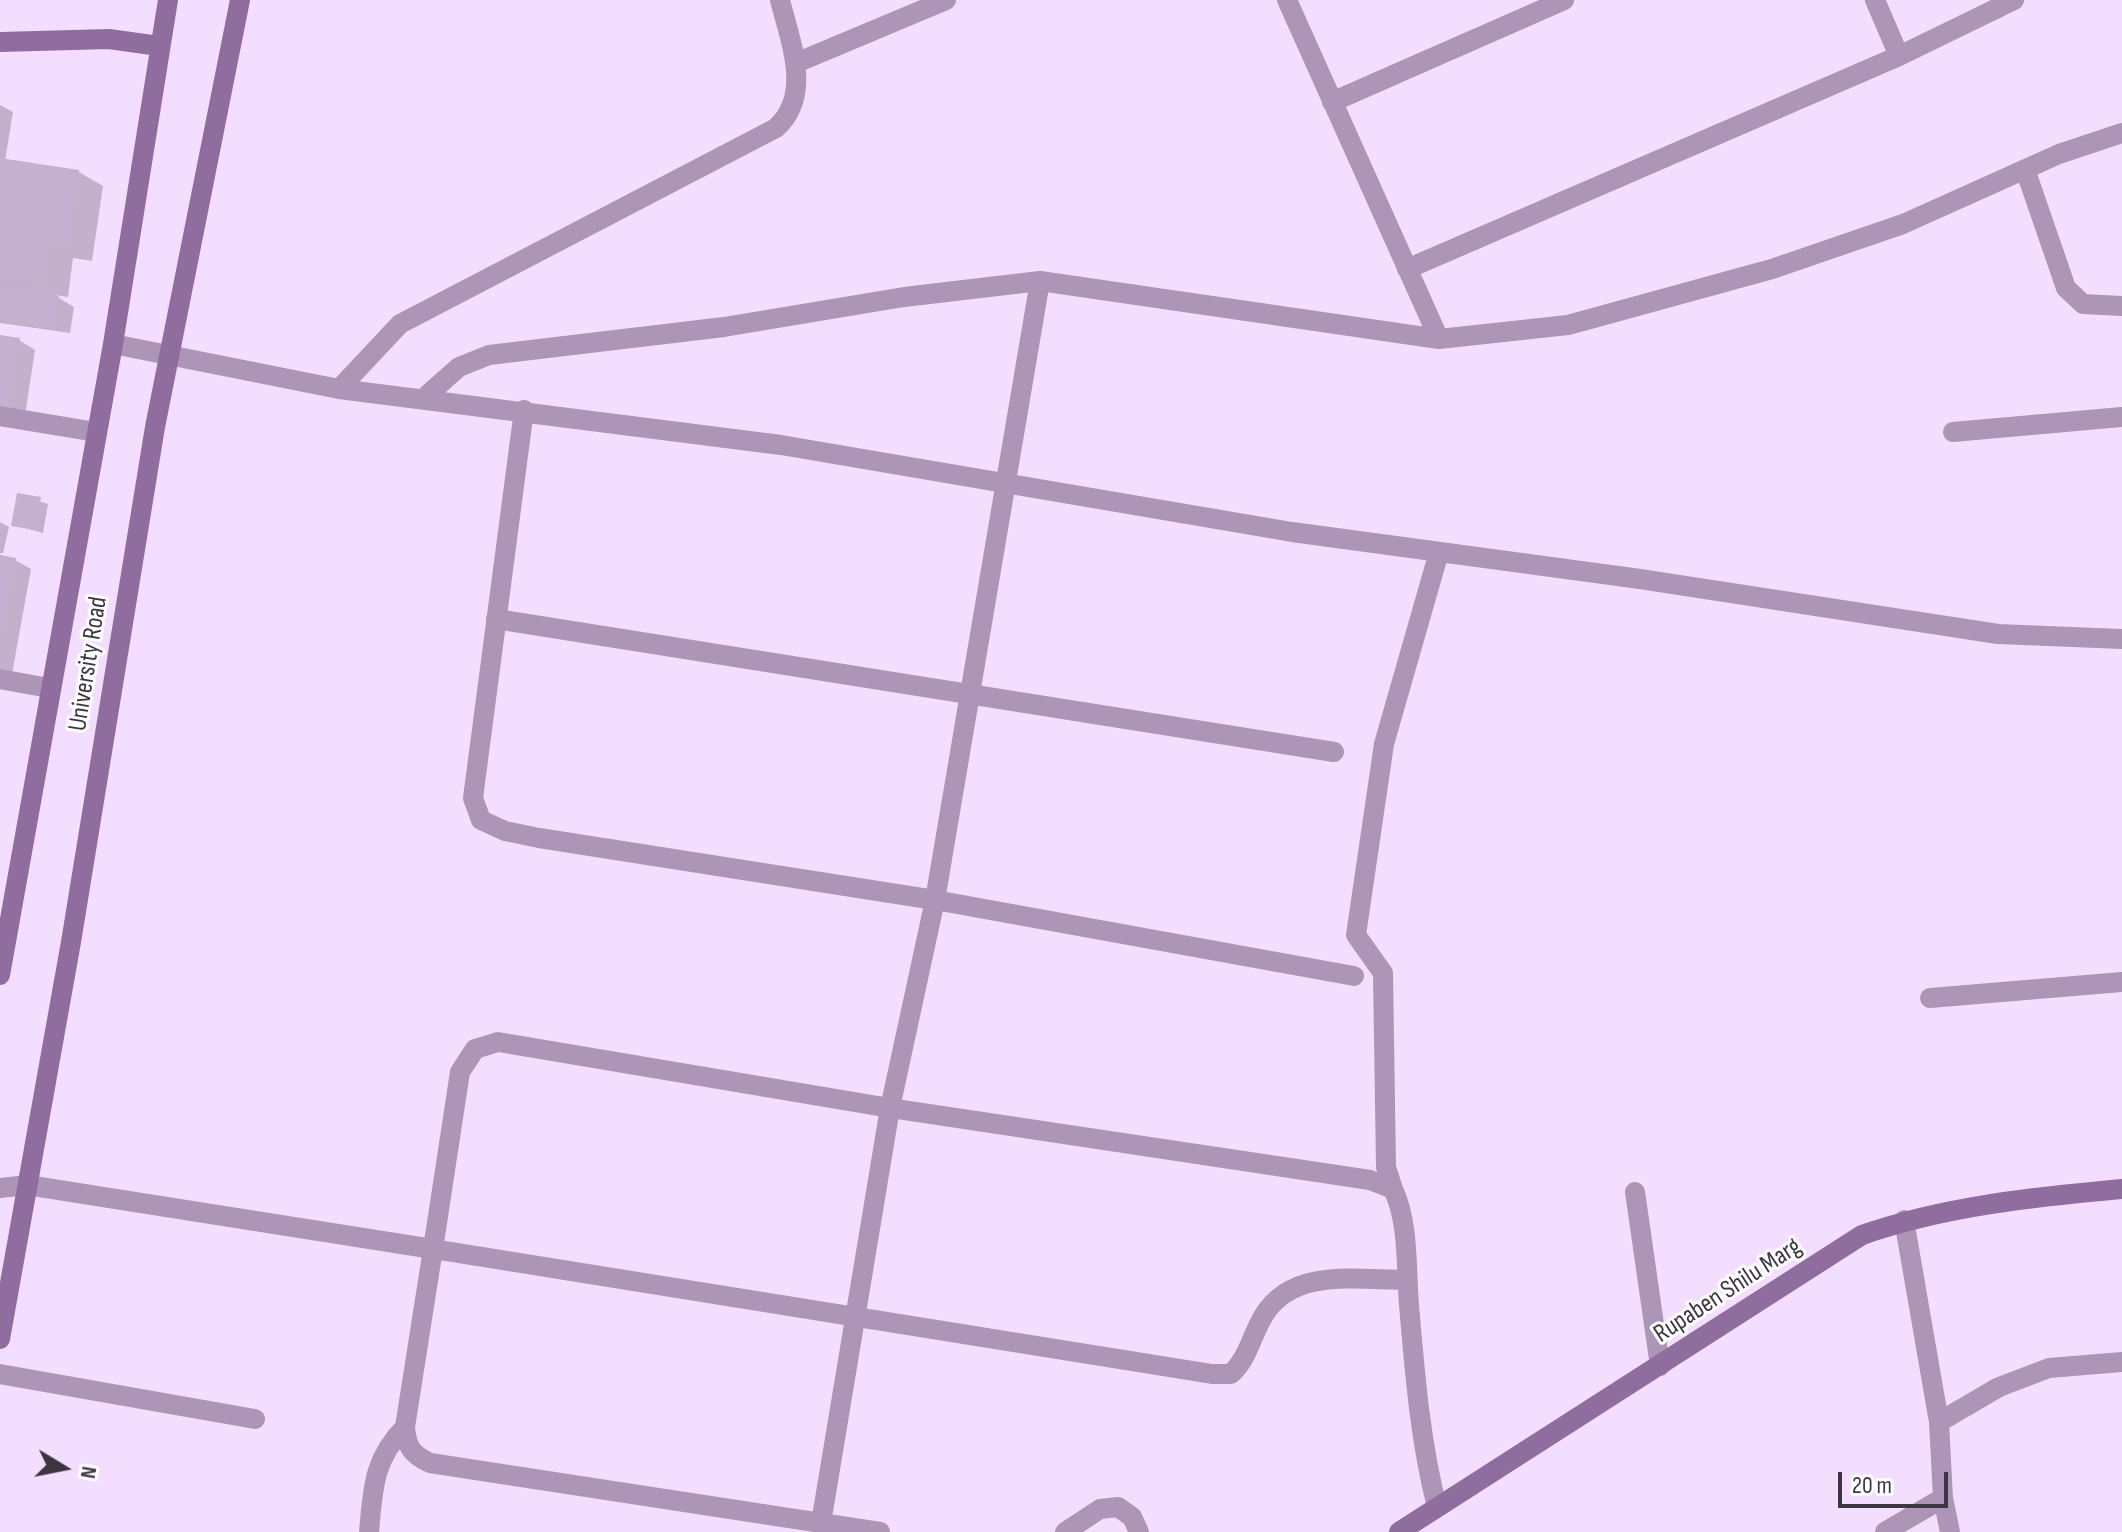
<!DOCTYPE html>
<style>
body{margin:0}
#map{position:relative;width:2122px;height:1532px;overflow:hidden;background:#f4deff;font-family:"Sofia Sans Condensed",sans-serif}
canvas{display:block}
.north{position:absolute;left:24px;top:1428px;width:80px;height:80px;-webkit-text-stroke:6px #fff;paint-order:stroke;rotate:100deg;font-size:22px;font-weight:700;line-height:32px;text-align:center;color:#3e3542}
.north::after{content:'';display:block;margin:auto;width:28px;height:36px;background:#3e3542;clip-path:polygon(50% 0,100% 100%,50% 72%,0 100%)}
.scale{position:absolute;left:1838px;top:1472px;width:110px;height:36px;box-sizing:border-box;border:4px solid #3e3542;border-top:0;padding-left:10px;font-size:24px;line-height:28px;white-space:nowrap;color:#3e3542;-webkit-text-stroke:6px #fff;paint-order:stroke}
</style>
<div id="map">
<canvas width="2122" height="1532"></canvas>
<div class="north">N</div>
<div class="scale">20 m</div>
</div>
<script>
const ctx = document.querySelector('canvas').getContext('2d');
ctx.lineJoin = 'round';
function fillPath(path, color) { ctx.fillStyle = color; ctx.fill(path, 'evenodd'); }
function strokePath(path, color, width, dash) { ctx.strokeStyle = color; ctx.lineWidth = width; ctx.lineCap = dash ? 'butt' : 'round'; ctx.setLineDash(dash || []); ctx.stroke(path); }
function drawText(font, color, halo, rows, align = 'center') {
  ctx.font = font + ' "Sofia Sans Condensed",sans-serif'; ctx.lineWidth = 6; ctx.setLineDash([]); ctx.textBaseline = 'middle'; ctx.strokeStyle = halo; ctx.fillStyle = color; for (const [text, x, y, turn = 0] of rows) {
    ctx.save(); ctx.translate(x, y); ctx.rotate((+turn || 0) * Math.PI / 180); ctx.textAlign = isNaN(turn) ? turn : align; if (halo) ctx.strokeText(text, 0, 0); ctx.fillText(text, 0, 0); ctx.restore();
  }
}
const shadow = new Path2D(`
 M0 105 13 112 5 161 79 172 103 186 92 261 73 258 68 297 54 295 74 307 70 333 0 323Z
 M0 337 19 340 35 350 25 416 0 412Z
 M18 495 48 504 43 533 13 525Z
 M0 522 9 527 3 553H0Z
 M0 557 15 560 31 569 12 674 0 671Z`);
const building = new Path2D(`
 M0 158 79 170 68 248 49 245 44 284 0 277Z
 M0 287 59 296 54 325 0 318Z
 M0 335 20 338 9 408 0 407Z
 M17 493 41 497 36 530 11 526Z
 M0 555 16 558 2 634H0Z`);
const street = new Path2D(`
 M1287 0 1439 339
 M1875 0 1899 56
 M796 63 946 0
 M1332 102 1564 0
 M2025 169 2066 288 2083 304 2122 306
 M1407 269 1899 56 2014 0
 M113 344 339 389 400 324 776 128C813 95 790 41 780 0
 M339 389 781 445 1292 532 1640 579 1998 634 2122 639
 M424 398 459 367 489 355 724 327 904 297 1040 281 1439 339 1568 325 1772 269 1903 224 2059 154 2122 133
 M524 410 473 798 481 820 505 831 539 838 935 900 1354 976
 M0 416 96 432
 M1953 432 2122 417
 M496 619 1334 752
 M0 679 49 688
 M1930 998 2122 982
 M0 1188 27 1185 433 1249 405 1427C407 1447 411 1454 430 1463L821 1523 890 1108 935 900 1040 281
 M1393 1189 1386 1167 1383 973 1356 935 1384 744 1439 552
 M1635 1192 1660 1366
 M1904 1220 1939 1422 1943 1498 1950 1532
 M1407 1280C1359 1280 1293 1267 1264 1315 1251 1336 1249 1357 1231 1374H1212L433 1249 460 1072 475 1049 498 1042 890 1108 1370 1180 1393 1189C1409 1222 1406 1268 1409 1305 1415 1374 1420 1441 1437 1507
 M0 1374 255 1419
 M1939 1422 1999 1387 2049 1368 2122 1362
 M821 1523 880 1532
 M369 1532C373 1488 373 1460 405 1427
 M1065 1532 1100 1509 1118 1507 1132 1517 1139 1532
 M1885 1532 1943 1498`);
const secondary = new Path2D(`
 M0 42 109 39 159 46
 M0 975 113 344 168 0
 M0 1339 71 942 155 427 240 0
 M1399 1532 1862 1235C1945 1206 2035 1197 2122 1189`);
const streetNames = [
 ["University Road",89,664,-81],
 ["Rupaben Shilu Marg",1728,1291,-33]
];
fillPath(shadow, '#0003');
fillPath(building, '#c5b0cf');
strokePath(street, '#ad95b8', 20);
strokePath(secondary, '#8f6d9f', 20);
drawText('26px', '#3e3542', '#fff', streetNames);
</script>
